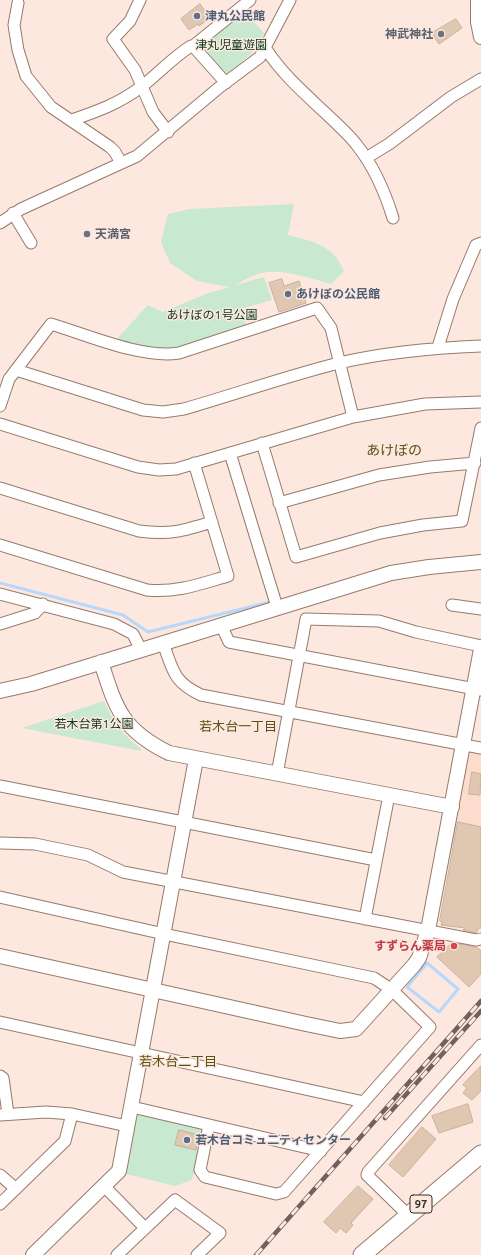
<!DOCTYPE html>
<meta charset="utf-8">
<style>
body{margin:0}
canvas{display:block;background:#fce8df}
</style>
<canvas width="481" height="1255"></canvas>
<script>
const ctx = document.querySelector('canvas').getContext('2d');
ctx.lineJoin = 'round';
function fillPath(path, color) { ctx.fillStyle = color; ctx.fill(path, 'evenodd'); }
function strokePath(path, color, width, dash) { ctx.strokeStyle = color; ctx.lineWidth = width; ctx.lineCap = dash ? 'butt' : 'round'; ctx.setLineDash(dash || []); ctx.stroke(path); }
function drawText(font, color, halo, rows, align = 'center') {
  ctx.font = font + ' Ubuntu,"Noto Sans JP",sans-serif'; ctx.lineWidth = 3; ctx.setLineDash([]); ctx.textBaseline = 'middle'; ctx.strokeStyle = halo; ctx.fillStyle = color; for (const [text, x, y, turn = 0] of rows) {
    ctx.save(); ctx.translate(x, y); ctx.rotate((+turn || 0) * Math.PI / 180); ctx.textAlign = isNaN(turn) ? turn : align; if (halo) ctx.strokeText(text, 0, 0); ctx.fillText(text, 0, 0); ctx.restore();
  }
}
const built = new Path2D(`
 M472 751 481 752V914L474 848 451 845 469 753Z`);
const green = new Path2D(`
 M243 10 264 33 251 54 228 73 222 72 197 46Z
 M294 204 288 235C314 242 333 245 344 271L331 284C312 279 277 267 258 274 251 276 242 281 236 285L264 277 272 300 241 309 246 326C225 333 189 350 168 350 150 350 133 345 116 340L148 305 163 312 206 294 229 287 197 281 170 263 161 242 168 214 190 209Z
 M104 701C112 721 124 736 141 749V751L22 728Z
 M137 1114 201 1128 203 1133 192 1180 175 1186 126 1174Z`);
const stream = new Path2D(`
 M0 583 123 615 148 632 270 602
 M427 963 458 989 439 1012 407 987Z`);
const building = new Path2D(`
 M200 4 210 18 199 26 198 24 189 30 181 19Z
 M456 19 462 28 439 44 432 33Z
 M282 279 284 286 299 281 306 303 279 312 269 283Z
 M472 772 481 774 480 795 469 794Z
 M458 822 481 827V928H479L476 933 463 930 465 928 441 925 442 922 440 921Z
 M452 943 477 947 481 951V974L469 987 437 957Z
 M481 1066V1091L472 1100 463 1093 467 1088 463 1085Z
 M468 1104 473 1122 439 1133 432 1116Z
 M422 1127 436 1139 403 1177 389 1165Z
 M179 1130 199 1135 196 1150 175 1145Z
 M358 1186 373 1199 351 1223 353 1225 346 1233 340 1228 336 1233 324 1222Z`);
const minor = new Path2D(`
 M140 0 130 21 113 39 135 70 153 112 168 132
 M18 3 14 25 18 50 26 76 51 107 110 147 115 152 121 163
 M193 46 250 0
 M266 49C284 77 311 99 335 122 342 129 350 136 356 144 373 165 385 192 393 218
 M72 120C98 111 118 104 141 87 158 74 172 58 191 46H193L226 83
 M366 158 389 144 451 97 481 79
 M13 213 31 243
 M0 223 21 209 137 156 221 86 260 57 290 0
 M438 347 453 299 476 245 481 243
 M16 370 143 410 163 412 184 409C236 394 287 376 339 363 386 352 433 348 481 346
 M0 406 9 379 51 324C87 335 143 359 179 353L317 308 331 328 353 417
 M0 424 138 467 159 470 176 469 353 417 425 404 481 402
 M262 443 296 557 380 533 423 525 462 521 481 428
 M230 453 277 607
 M0 488 139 531C170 535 183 531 212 522
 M279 503 379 475 430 467 475 463
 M0 545 147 590C176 593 200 584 228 576L194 463
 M0 594 114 624 133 634 141 650
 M452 605 481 609
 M0 624 35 613 43 604
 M221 625 229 642 481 690
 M163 643C173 670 173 682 201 695L481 748
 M277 774 306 619 379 621 416 632 481 646
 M0 786 376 860
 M0 843 35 844 88 855 123 872 476 940 481 939
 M0 897 164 934 374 978 392 990 430 1027 284 1192 276 1194 205 1177 200 1170 209 1125
 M365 919 389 795
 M0 1022 364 1102
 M0 1076 3 1078 8 1114
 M132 1107 321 1151
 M0 1115 46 1112 72 1114 127 1126
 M0 1175 16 1189
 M104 1186 145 1228
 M0 1204 65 1141 72 1114
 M408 1215 367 1175 368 1172 481 1045
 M117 1255 175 1200 220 1233 197 1255`);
const tertiary = new Path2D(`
 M478 0V22L481 37
 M101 662C116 709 122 730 169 753L452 807
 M0 691 31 684 391 573 429 567 481 562
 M0 956 306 1024 340 1031 356 1029 414 965 419 958 428 930 481 649
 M33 1255 119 1171 196 759`);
const primary = new Path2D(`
 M362 1255 481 1154`);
const rail = new Path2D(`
 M385 1118 481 1011
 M256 1255 481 1001`);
const markers = [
 [197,16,4,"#5c6f8a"],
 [441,34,4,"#6b7280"],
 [87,234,4,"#6b7280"],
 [288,294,4,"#5c6f8a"],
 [454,946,4,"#e0444e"],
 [187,1140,4,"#5c6f8a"]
];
const shields = [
 [421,1204,22]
];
const shieldNames = [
 ["97",421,1204]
];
const serviceNames = [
 ["津丸公民館",205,16],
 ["あけぼの公民館",296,294],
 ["若木台コミュ二ティセンター",195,1140]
];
const worshipNames = [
 ["神武神社",433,34],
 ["天満宮",95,234,"left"]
];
const parkNames = [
 ["津丸児童遊園",231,45],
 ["あけぼの1号公園",212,315],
 ["若木台第1公園",94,724]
];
const healthNames = [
 ["すずらん薬局",446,946]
];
const neighbourhoodNames = [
 ["若木台一丁目",238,727],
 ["若木台二丁目",178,1062]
];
const quarterNames = [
 ["あけぼの",394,450]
];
fillPath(built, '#fcdccd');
fillPath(green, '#c8e8d0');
strokePath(stream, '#b8d8fb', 3);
fillPath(building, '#e0c7b1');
strokePath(building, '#c9b19b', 1);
strokePath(minor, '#977a6c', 13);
strokePath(tertiary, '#977a6c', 16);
strokePath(primary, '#977a6c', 19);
strokePath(minor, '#fff', 11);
strokePath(tertiary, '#fff', 14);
strokePath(primary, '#fff', 17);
strokePath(rail, '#70615b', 4.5);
strokePath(rail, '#fce8df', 3, [9]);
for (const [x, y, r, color] of markers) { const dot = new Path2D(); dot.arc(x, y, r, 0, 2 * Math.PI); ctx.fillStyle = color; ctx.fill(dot); strokePath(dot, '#fce8df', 1.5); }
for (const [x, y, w] of shields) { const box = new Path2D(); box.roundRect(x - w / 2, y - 9, w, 18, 3); ctx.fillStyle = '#fce8df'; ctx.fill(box); strokePath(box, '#382c26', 1); }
drawText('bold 11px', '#382c26', null, shieldNames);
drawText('bold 12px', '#4e5e75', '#fce8df', serviceNames, 'left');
drawText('bold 12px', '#5b616d', '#fce8df', worshipNames, 'right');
drawText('12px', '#07391d', '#fce8df', parkNames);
drawText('bold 12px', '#be3a42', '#fce8df', healthNames, 'right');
drawText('13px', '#5c5214', '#fce8df', neighbourhoodNames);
drawText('14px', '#5c5214', '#fce8df', quarterNames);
</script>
